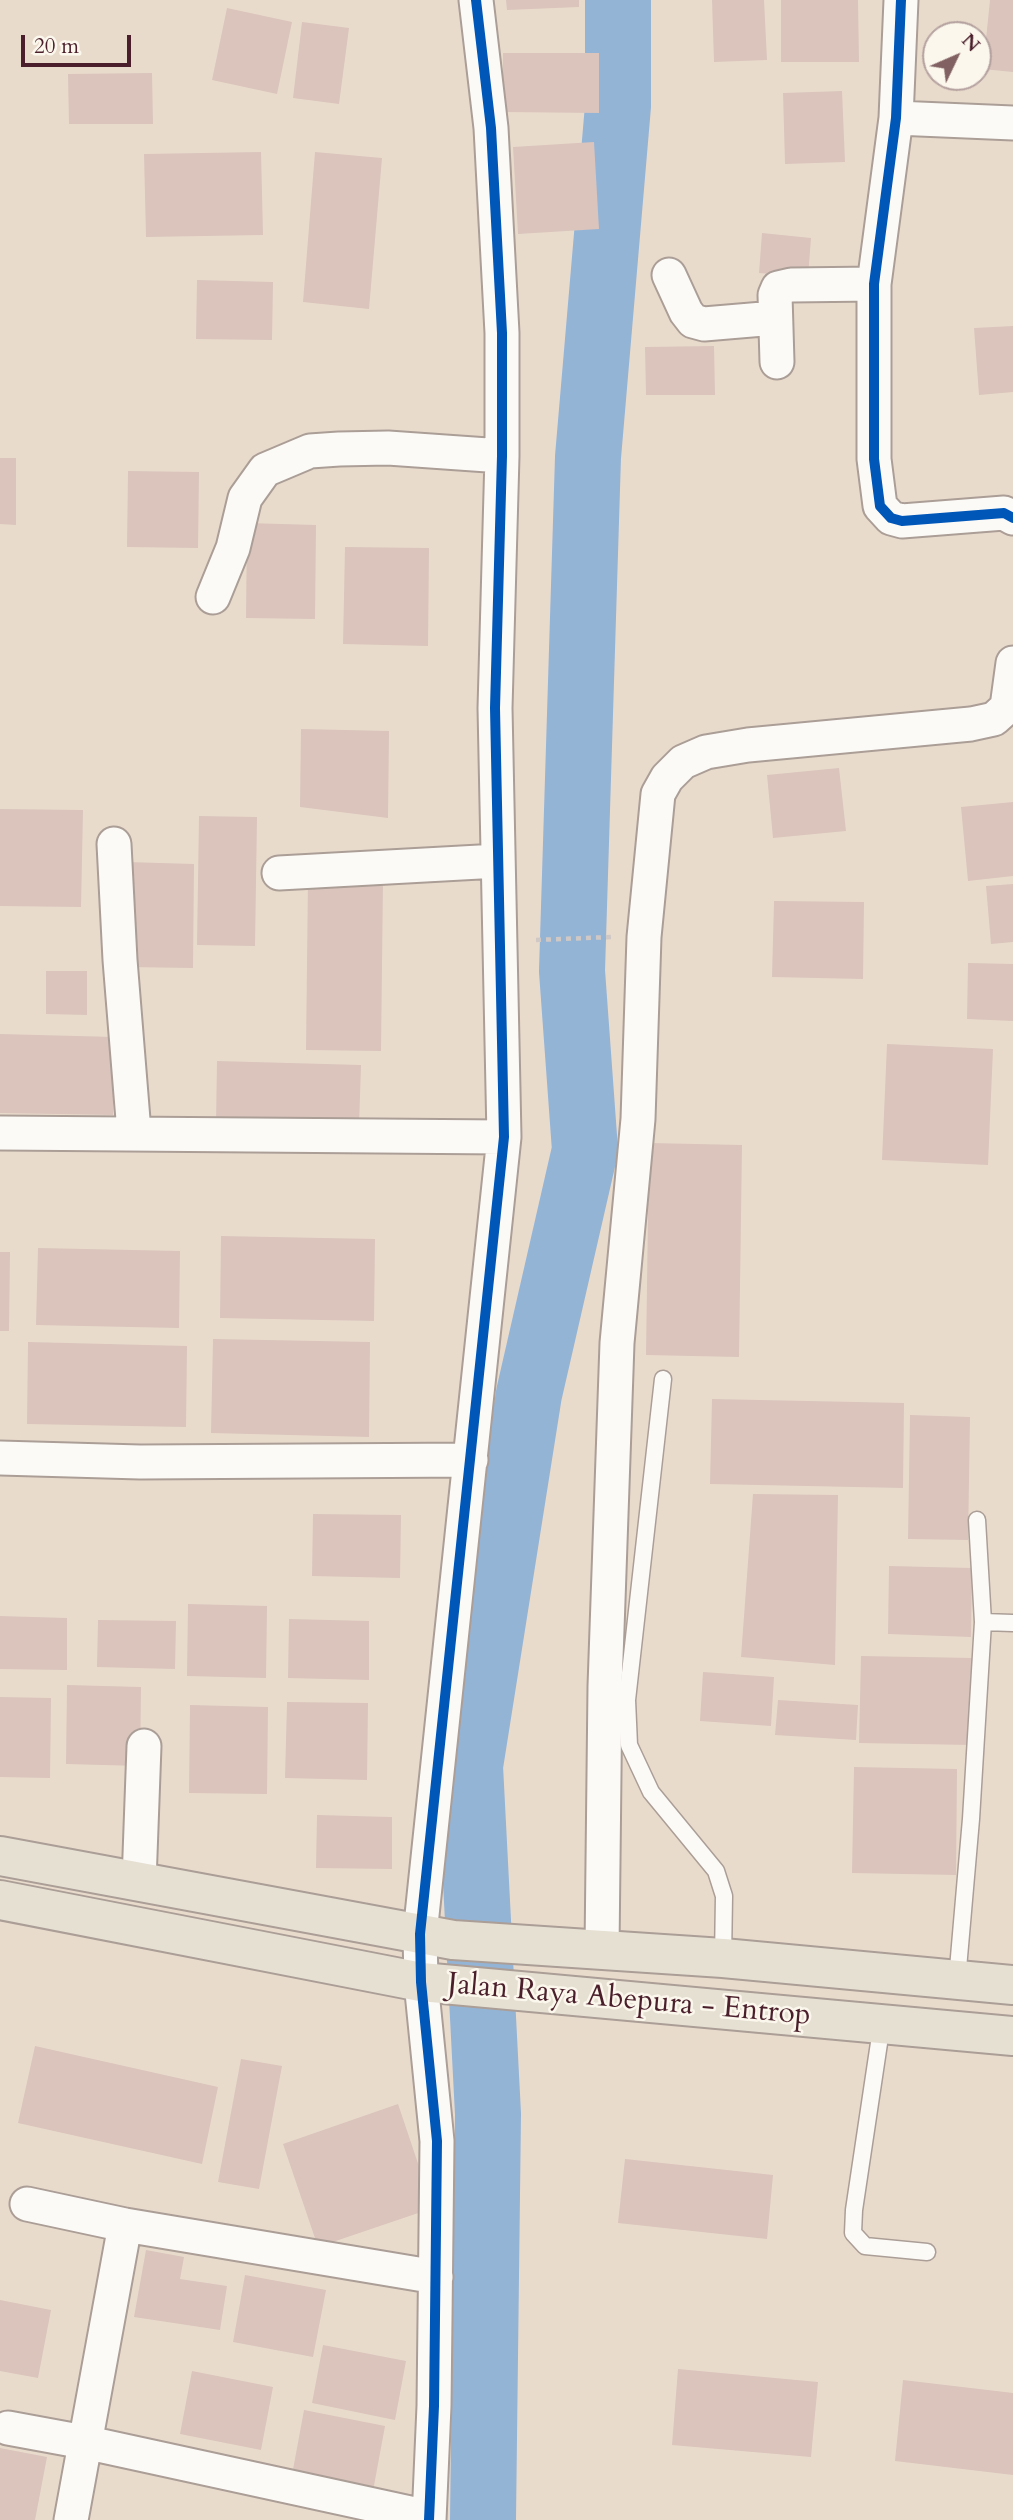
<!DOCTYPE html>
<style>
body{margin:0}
#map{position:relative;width:1013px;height:2520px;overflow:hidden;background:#e9dbcc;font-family:Cardo,serif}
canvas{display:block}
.north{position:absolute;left:922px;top:21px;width:70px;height:70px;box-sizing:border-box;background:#fbf7ec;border:2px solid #b4a19f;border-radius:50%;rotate:46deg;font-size:19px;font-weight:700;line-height:28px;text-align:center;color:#4a1f2b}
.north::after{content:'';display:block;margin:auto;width:24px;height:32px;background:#826163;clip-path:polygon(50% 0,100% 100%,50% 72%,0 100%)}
.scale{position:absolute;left:21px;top:35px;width:110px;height:32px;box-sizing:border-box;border:4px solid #4a1f2b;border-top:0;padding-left:9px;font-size:21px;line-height:24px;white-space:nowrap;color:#4a1f2b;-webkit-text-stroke:5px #fbf7ec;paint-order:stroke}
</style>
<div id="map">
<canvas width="1013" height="2520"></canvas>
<div class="north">N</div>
<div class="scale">20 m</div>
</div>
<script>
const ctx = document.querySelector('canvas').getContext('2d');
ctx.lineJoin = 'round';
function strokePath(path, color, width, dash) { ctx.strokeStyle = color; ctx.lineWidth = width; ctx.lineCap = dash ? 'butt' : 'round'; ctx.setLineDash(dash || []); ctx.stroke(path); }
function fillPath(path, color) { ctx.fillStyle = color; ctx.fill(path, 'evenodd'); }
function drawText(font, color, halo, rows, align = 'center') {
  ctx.font = font + ' Cardo,serif'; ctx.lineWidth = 5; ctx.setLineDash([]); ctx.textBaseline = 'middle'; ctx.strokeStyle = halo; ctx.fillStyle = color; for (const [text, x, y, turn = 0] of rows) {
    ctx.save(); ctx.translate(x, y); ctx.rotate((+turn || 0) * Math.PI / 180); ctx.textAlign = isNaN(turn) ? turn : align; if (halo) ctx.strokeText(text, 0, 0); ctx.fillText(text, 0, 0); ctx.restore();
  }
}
const river = new Path2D(`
 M483 2520 488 2114 470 1766 529 1394 585 1150 572 971 588 457 618 106V0`);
const building = new Path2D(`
 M506 0H579V7L507 10Z
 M712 0H764L767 60 714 62Z
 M781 0H858L859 62H781Z
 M990 0H1013V72L983 69Z
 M227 8 292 22 277 94 212 80Z
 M302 22 349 28 339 104 293 98Z
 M503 53H599V113L503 112Z
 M152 73 153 124H69L68 74Z
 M842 91 845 162 785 164 783 93Z
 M594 142 599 229 518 234 513 147Z
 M261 152 263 235 146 237 144 154Z
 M315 152 382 158 369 309 303 302Z
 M762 233 811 238 808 277 759 273Z
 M197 280 273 282 272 340 196 339Z
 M1013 326V392L979 395 974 328Z
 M714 346 715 395H646L645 347Z
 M0 458H16V525L0 524Z
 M128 471 199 472 198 548 127 547Z
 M247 523 316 525 315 619 246 618Z
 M345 547 429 548 428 646 343 644Z
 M301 729 389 731 388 818 300 807Z
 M839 768 846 831 773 838 767 775Z
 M1013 802V876L968 881 961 807Z
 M0 809 83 810 81 907 0 906Z
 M199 816 257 817 255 946 197 945Z
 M127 862 194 864 193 968 126 967Z
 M308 877 383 879 381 1051 306 1050Z
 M1013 884V942L991 944 986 886Z
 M774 901 864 902 863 979 772 977Z
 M968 963 1013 964V1021L967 1019Z
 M46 971H87V1015L46 1014Z
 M0 1034 115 1037 113 1115 0 1113Z
 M887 1044 993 1049 988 1165 882 1160Z
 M217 1061 361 1065 359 1126 216 1124Z
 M649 1143 742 1145 739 1357 646 1355Z
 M221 1236 375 1239 374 1321 220 1318Z
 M38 1248 180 1251 179 1328 36 1325Z
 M0 1252H10L9 1331H0Z
 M213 1339 370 1342 369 1437 211 1433Z
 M28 1342 187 1346 186 1427 27 1424Z
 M712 1399 904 1403 903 1488 710 1484Z
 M910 1415 970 1417 968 1540 908 1539Z
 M753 1494 838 1495 835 1665 741 1657Z
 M313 1514 401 1515 400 1578 312 1576Z
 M889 1566 972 1568 971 1637 888 1634Z
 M188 1604 267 1606 266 1678 187 1676Z
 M0 1616 67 1618V1670L0 1669Z
 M289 1619 369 1621V1680L288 1678Z
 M98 1620 176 1621 175 1669 97 1667Z
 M861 1656 974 1658 972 1745 859 1743Z
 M703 1672 774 1677 771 1726 700 1721Z
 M67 1685 141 1687 140 1766 66 1764Z
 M0 1697 51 1698 50 1778 0 1777Z
 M778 1700 858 1705 856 1740 775 1735Z
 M287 1702 368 1703 367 1780 285 1778Z
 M190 1705 268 1707 267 1794 189 1793Z
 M854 1767 957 1769 956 1875 852 1873Z
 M317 1815 392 1817V1869L316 1868Z
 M35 2046 218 2087 202 2164 18 2123Z
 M241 2059 282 2066 259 2189 218 2182Z
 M398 2104 433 2208 318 2247 283 2144Z
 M625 2159 773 2175 767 2239 618 2223Z
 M146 2250 184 2257 180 2279 227 2286 220 2330 134 2317Z
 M245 2275 326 2290 313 2357 233 2342Z
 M0 2300 51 2310 38 2378 0 2371Z
 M323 2345 406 2361 395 2420 312 2403Z
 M678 2369 818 2382 811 2457 672 2445Z
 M192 2371 273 2387 261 2450 180 2434Z
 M903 2380 1013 2393V2475L895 2461Z
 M304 2410 385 2426 373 2491 292 2475Z
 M0 2448 47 2457 35 2520H0Z`);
const path = new Path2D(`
 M536 940 611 937`);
const service = new Path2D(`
 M663 1379 627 1700 629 1745 651 1792 716 1871 724 1896 723 1958
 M983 1622 1013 1623
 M957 1980 971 1819 983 1622 977 1520
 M882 2023 854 2210 853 2233 865 2246 927 2252`);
const minor = new Path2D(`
 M901 0 896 118 874 284V459L880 506 891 518 902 521 1004 513 1013 518
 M896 118 1013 123
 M669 275 686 312 693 321 704 324 775 318
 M777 362 775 295 778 288 791 285 874 284
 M213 597 233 548 245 498 265 470 310 451 339 449 388 448 502 456
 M114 844 120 960 134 1132
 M279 873 498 861
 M0 1133 504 1137
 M0 1458 140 1462 471 1460
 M139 1882 144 1746
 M602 1949 605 1686 617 1343 638 1119 644 937 658 794 667 778 683 762 706 752 748 745 971 724 994 719 1007 707 1013 663
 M27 2204 125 2225 436 2277
 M8 2428 84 2442 429 2517
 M71 2520 125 2225
 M429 2520 434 2406 437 2141 421 1982 420 1934 504 1137 495 708 502 456V333L491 128 476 0`);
const trunk = new Path2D(`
 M0 1856 453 1940 723 1958 1013 1985
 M0 1900 421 1982 1013 2036`);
const cycleway = new Path2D(`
 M901 0 896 118 874 284V459L880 506 891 518 902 521 1004 513 1013 518
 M429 2520 434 2406 437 2141 421 1982 420 1934 504 1137 495 708 502 456V333L491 128 476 0`);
const streetNames = [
 ["Jalan Raya Abepura - Entrop",629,2001,5]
];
strokePath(river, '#94b4d6', 66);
fillPath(building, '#dac4bc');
strokePath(service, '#ab9e97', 19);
strokePath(minor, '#ab9e97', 37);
strokePath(trunk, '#ab9e97', 42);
strokePath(path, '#cfc8c5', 4.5, [5, 5]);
strokePath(service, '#fcfaf7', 16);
strokePath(minor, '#fcfaf7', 33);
strokePath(trunk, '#e6e0d3', 38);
strokePath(cycleway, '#0057b8', 10);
drawText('30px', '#4a1f2b', '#fbf7ec', streetNames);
</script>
